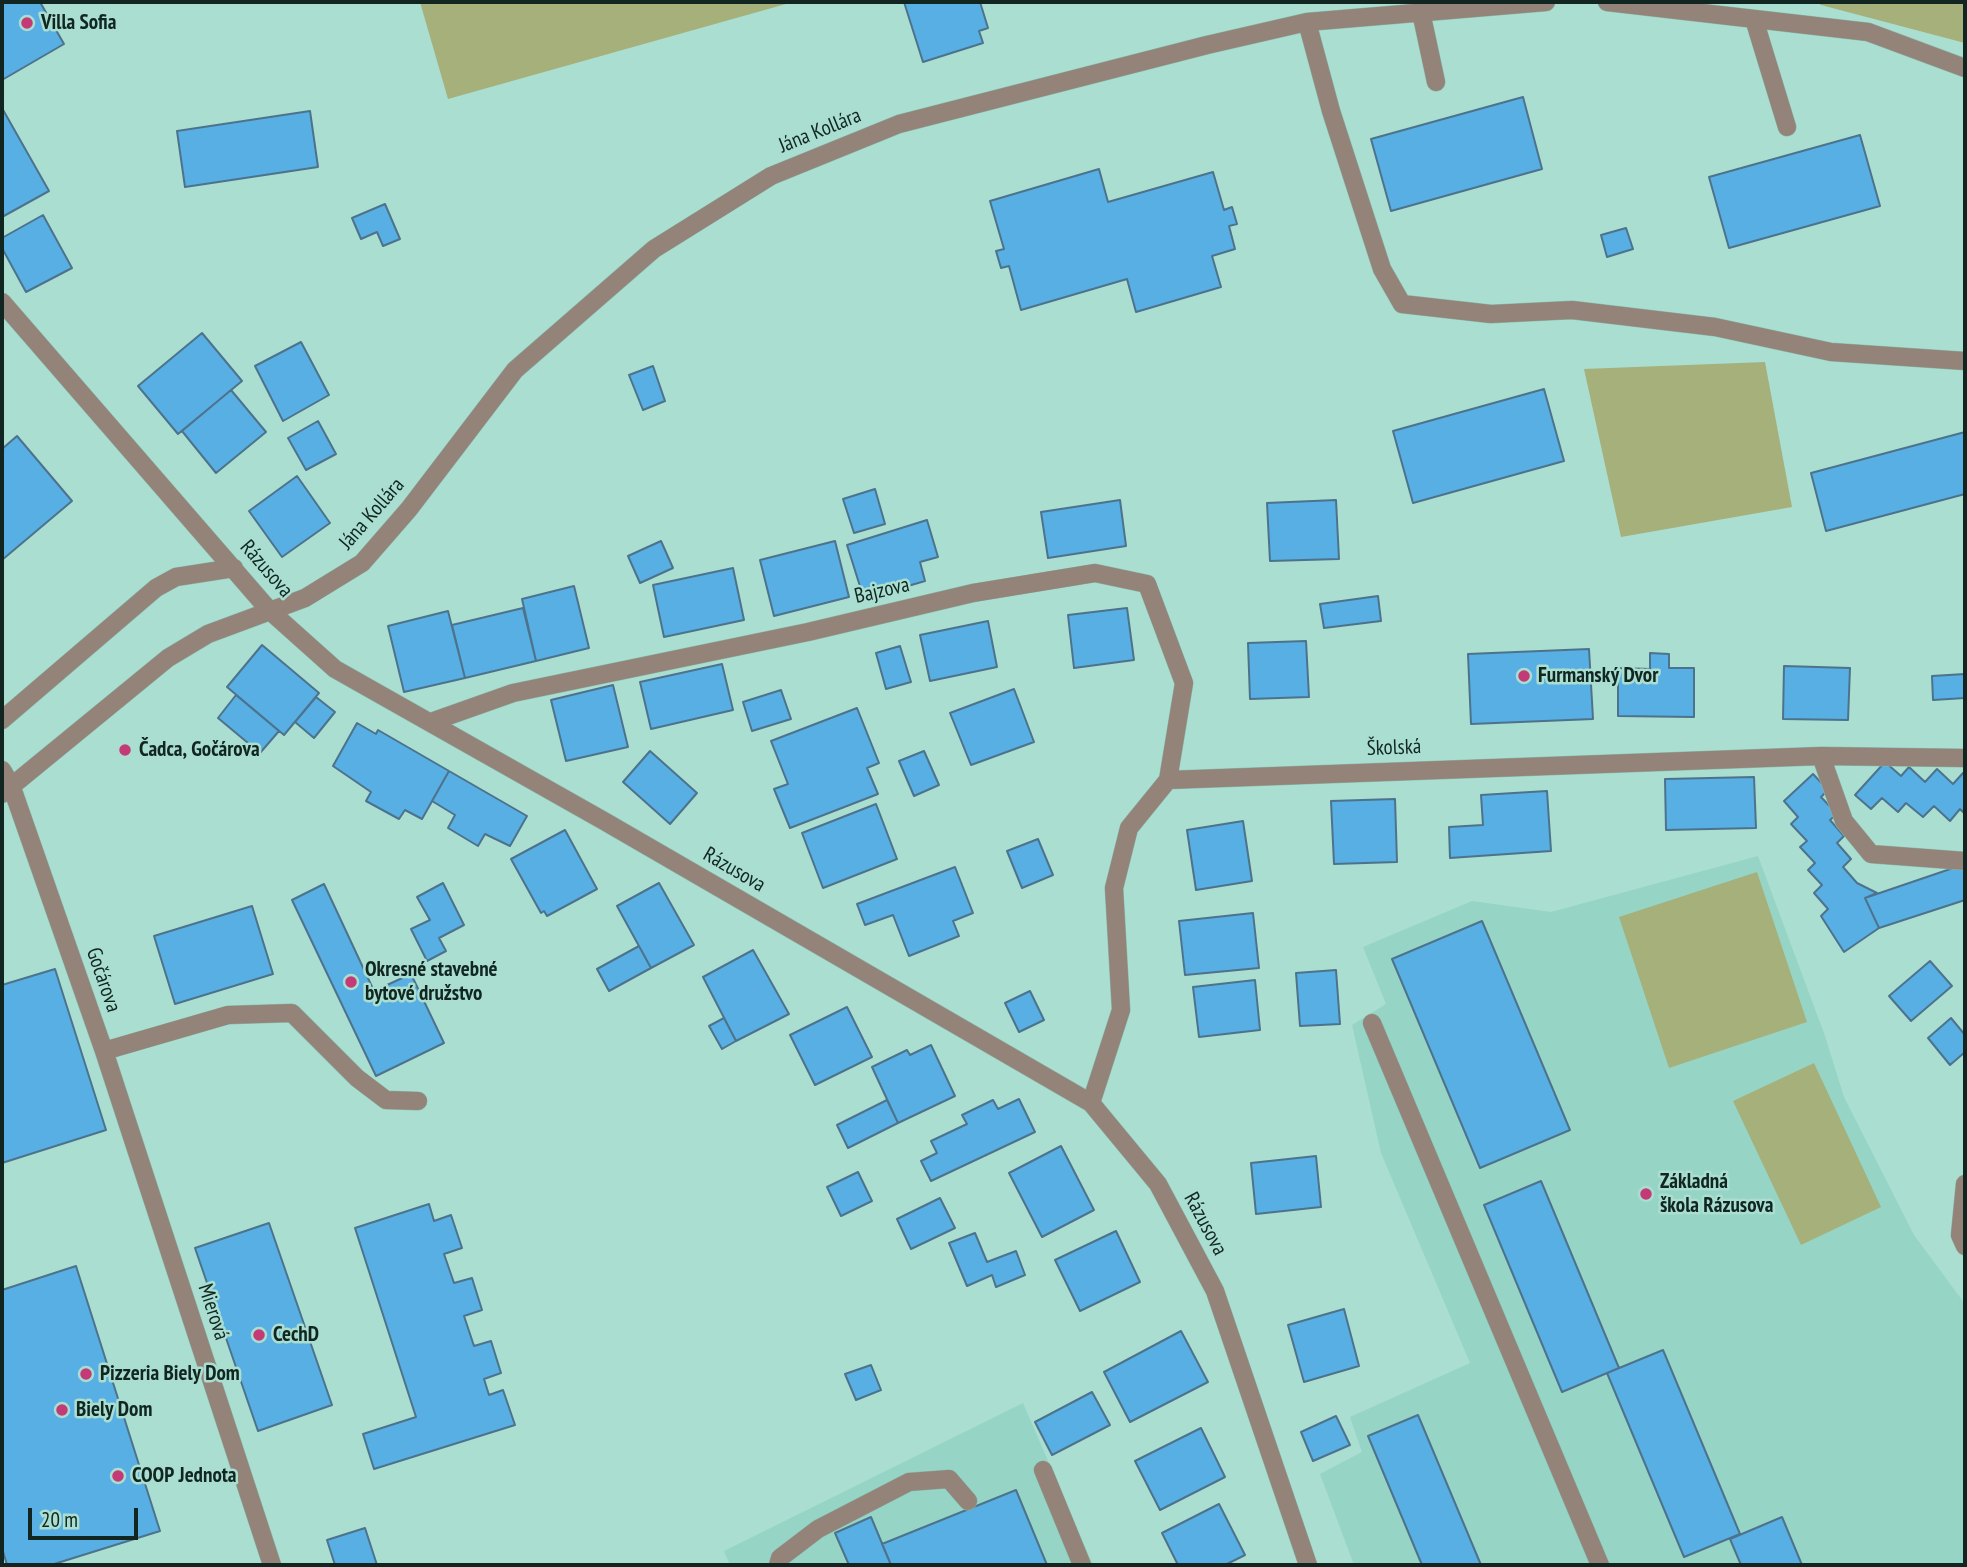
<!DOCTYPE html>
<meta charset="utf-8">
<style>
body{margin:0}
#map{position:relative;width:1967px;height:1567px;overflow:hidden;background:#a9ded0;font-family:"PT Sans Narrow",sans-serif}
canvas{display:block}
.frame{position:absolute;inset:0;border:4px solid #112621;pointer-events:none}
.scale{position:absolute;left:28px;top:1508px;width:110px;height:32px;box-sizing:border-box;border:4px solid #112621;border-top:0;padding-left:9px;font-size:21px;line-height:24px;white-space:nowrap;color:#112621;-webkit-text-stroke:5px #a9ded0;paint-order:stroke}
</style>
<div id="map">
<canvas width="1967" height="1567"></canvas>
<div class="frame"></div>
<div class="scale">20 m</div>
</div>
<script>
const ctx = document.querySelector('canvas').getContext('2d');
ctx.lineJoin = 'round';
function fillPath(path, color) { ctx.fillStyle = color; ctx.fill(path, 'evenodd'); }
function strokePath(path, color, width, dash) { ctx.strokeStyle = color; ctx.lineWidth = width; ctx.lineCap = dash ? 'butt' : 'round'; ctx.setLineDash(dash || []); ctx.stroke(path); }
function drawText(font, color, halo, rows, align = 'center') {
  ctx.font = font + ' "PT Sans Narrow",sans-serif'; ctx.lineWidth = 5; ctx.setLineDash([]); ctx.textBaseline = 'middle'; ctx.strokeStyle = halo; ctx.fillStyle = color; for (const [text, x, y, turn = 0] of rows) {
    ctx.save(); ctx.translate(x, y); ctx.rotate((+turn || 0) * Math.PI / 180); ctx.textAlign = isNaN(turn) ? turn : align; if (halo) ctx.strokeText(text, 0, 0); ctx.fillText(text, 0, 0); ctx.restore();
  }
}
const built = new Path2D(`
 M1758 856 1825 1036 1844 1097 1914 1235 1965 1304V1565H1354L1320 1474 1362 1452 1350 1417 1470 1363 1381 1153 1352 1025 1386 1004 1363 947 1472 901 1551 912Z
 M1023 1403 1093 1565H730L724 1551Z`);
const green = new Path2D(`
 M420 2H785L786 4 448 99Z
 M1816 2H1965V43L1821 5Z
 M1765 362 1792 507 1621 537 1584 369Z
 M1757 872 1807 1022 1669 1068 1619 917Z
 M1814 1063 1881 1207 1801 1245 1733 1101Z`);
const building = new Path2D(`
 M2 2H40L64 44 2 80Z
 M904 2H980L988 28 979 31 983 43 923 62Z
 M1523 97 1542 169 1391 211 1371 139Z
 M2 108 49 191 2 217Z
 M310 111 318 167 185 187 177 131Z
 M1860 135 1880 206 1729 248 1709 177Z
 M1099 169 1108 202 1213 172 1224 210 1232 207 1237 224 1229 226 1235 249 1212 256 1221 287 1136 312 1127 279 1021 310 1009 266 1001 268 996 251 1004 249 990 201Z
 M385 204 400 239 383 246 377 232 361 239 352 218Z
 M43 215 72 268 26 292 2 248V238Z
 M1626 228 1633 249 1607 257 1601 235Z
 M202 333 242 381 178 434 138 386Z
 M301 342 329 395 283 421 255 366Z
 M653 366 665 401 643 410 629 375Z
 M1544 389 1564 461 1413 503 1393 431Z
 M231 390 266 432 216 473 182 431Z
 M318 421 336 454 306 470 288 438Z
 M1965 432V494L1826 531 1811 473Z
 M17 436 72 501 2 560V449Z
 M297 476 330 523 282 557 249 511Z
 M875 489 885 524 854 533 843 499Z
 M1120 500 1126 546 1048 558 1041 512Z
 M1336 500 1339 559 1270 561 1267 503Z
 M927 520 938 557 920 562 925 581 864 599 847 545Z
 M661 541 673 568 640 583 628 556Z
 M835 541 849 597 774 616 760 560Z
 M733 568 744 620 664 637 653 585Z
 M574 586 589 648 536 661 522 599Z
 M1378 596 1381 621 1324 628 1320 604Z
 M523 608 536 661 465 678 452 625Z
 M1127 608 1134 660 1074 668 1068 615Z
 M448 611 465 678 404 692 388 626Z
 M988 621 997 667 930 681 920 635Z
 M1306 641 1309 697 1250 699 1248 643Z
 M262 645 319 693 284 735 227 687Z
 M900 646 911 682 886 689 876 653Z
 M1589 649 1593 719 1471 724 1468 654Z
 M1650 653 1669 654V668H1694V717L1618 716V668L1650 669Z
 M722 664 733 710 651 729 640 682Z
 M1784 666 1850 668 1848 720 1783 719Z
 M1965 674V698L1933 700 1932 676Z
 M613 685 628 747 566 761 551 700Z
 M1014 689 1034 742 971 765 950 713Z
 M781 690 791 719 752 731 743 702Z
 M236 695 279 731 260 753 218 718Z
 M316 697 335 712 314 738 295 722Z
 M857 708 879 763 867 768 878 794 790 828 774 789 788 784 771 741Z
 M357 723 376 734 378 730 449 771 422 819 405 810 399 819 366 801 371 792 333 766Z
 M650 751 697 793 670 824 623 782Z
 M924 751 939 785 914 796 899 761Z
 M1885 762 1901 776 1909 767 1925 782 1937 769 1953 784 1963 773 1965 775V814L1960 809 1950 821 1934 806 1923 817 1906 803 1898 812 1882 798 1871 809 1855 795Z
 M449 771 527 816 510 846 485 834 478 846 448 828 455 815 432 801Z
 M1813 774 1828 790 1821 797 1837 814 1830 820 1844 836 1837 843 1851 859 1843 867 1857 883 1877 893 1865 898 1879 928 1844 952 1821 916 1828 909 1814 893 1822 885 1808 870 1815 863 1800 847 1807 841 1791 824 1798 817 1784 801Z
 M1754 777 1756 828 1666 830 1665 779Z
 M1547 791 1551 851 1450 858 1449 827 1483 825 1481 795Z
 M1395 799 1397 862 1334 864 1331 801Z
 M876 804 897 859 823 888 802 833Z
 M1243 821 1252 881 1196 890 1187 830Z
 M565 830 597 889 547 916 544 911 541 913 511 859Z
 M1038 839 1053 875 1022 888 1007 851Z
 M1965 864V900L1879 928 1865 898Z
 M955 867 973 913 953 921 959 936 909 956 893 915 865 925 857 904Z
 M443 883 464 925 439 938 446 951 427 961 411 929 430 920 417 897Z
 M659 883 694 945 651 968 617 906Z
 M324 884 374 991 411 974 444 1043 376 1076 292 900Z
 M252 906 273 974 175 1004 154 936Z
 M1253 913 1259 968 1185 975 1179 921Z
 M1482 921 1570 1130 1480 1168 1392 959Z
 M639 946 651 968 609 991 597 969Z
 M753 950 789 1014 736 1041 703 977Z
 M1930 961 1952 986 1911 1021 1889 996Z
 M55 969 106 1130 2 1163V985Z
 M1336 970 1340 1024 1300 1026 1296 973Z
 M1255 980 1260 1030 1199 1037 1193 987Z
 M1030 991 1044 1020 1019 1032 1005 1003Z
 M847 1007 872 1057 815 1085 790 1035Z
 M724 1018 736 1041 722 1049 709 1026Z
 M1951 1018 1965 1035V1052L1950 1065 1928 1038Z
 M931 1045 955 1096 898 1123 872 1067 907 1050 910 1055Z
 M1019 1099 1035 1132 931 1181 921 1161 937 1153 931 1141 967 1124 962 1115 993 1100 998 1109Z
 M887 1100 898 1123 848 1148 837 1125Z
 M1061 1146 1094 1210 1042 1237 1009 1173Z
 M1316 1156 1321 1207 1256 1214 1251 1163Z
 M858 1172 872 1201 841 1216 827 1187Z
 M1541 1181 1619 1368 1562 1392 1484 1205Z
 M940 1198 955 1228 911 1249 897 1219Z
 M429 1204 434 1221 451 1215 462 1248 444 1254 454 1283 472 1278 482 1310 464 1316 474 1346 491 1341 501 1373 484 1379 489 1395 503 1390 515 1425 374 1469 363 1434 416 1417 355 1228Z
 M269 1223 332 1405 258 1431 195 1248Z
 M1116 1231 1140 1282 1080 1311 1055 1260Z
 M975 1233 987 1262 1016 1251 1025 1275 996 1287 992 1275 967 1286 949 1243Z
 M76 1266 160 1531 51 1565H7L2 1548V1290Z
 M1344 1309 1359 1366 1304 1382 1288 1325Z
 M1181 1331 1208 1382 1130 1422 1104 1372Z
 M1663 1350 1740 1534 1684 1557 1607 1373Z
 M871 1365 881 1390 856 1400 845 1374Z
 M1092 1392 1110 1425 1052 1455 1035 1422Z
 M1418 1415 1481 1565H1422L1368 1436Z
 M1336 1416 1350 1445 1313 1461 1301 1432Z
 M1201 1428 1225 1477 1160 1510 1135 1461Z
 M1016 1490 1047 1565H891L882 1544Z
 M1219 1504 1245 1555 1225 1565H1178L1162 1533Z
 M871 1517 891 1565H849L835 1533Z
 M1782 1517 1802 1565H1741L1730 1539Z
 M365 1528 377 1565H335L327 1540Z`);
const minor = new Path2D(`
 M1607 2 1868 32 1965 68
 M1421 12 1436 82
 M1754 19 1787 127
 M1307 22 1331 111 1382 269 1402 304 1491 314 1572 310 1715 327 1831 352 1965 361
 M2 302 269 610 335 669 604 821 1091 1103 1158 1184 1215 1291 1308 1565
 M2 720 156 588 176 577 234 568
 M431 722 513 693 808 632 973 593 1095 573 1147 584 1184 683 1168 780 1129 828 1114 888 1121 1010 1091 1103
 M1821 756 1844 821 1871 854 1965 861
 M2 770 11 785 104 1051 272 1565
 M1168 780 1821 756 1965 758
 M2 794 168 658 208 634 305 598 362 563 409 509 515 370 654 249 771 176 899 124 1207 45 1307 22 1546 2
 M1372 1023 1600 1565
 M104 1051 228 1015 292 1013 357 1078 386 1100 418 1101
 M1965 1184 1960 1235 1965 1246
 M1043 1470 1082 1565
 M778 1565 780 1558 818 1529 909 1482 949 1479 968 1501`);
const markers = [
 [27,23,7,"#c33a76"],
 [1524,676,7,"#c33a76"],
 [125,750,7,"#c33a76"],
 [351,982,7,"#c33a76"],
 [1646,1194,7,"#c33a76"],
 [259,1335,7,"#c33a76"],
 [86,1374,7,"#c33a76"],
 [62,1410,7,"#c33a76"],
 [118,1476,7,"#c33a76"]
];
const poiNames = [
 ["Villa Sofia",41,23],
 ["Furmanský Dvor",1538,676],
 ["Čadca, Gočárova",139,750],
 ["Okresné stavebné",365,970],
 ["bytové družstvo",365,994],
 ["Základná",1660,1182],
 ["škola Rázusova",1660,1206],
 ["CechD",273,1335],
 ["Pizzeria Biely Dom",100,1374],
 ["Biely Dom",76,1410],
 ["COOP Jednota",132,1476]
];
const streetNames = [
 ["Jána Kollára",820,131,-22],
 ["Jána Kollára",372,514,-49],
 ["Rázusova",266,569,49],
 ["Bajzova",882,591,-13],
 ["Školská",1394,748,-2],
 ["Rázusova",734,870,30],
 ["Gočárova",103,980,71],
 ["Rázusova",1205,1224,62],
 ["Mierová",213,1312,72]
];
fillPath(built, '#96d5c6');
fillPath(green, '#a5b07a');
fillPath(building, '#58afe4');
strokePath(building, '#4d738c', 2);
strokePath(minor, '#8bb9ad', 19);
strokePath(minor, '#948378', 18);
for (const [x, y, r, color] of markers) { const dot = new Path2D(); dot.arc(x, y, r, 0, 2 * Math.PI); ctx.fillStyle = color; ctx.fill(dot); strokePath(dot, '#a9ded0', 2.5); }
drawText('bold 21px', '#112621', '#a9ded0', poiNames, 'left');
drawText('21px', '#112621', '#a9ded0', streetNames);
</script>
